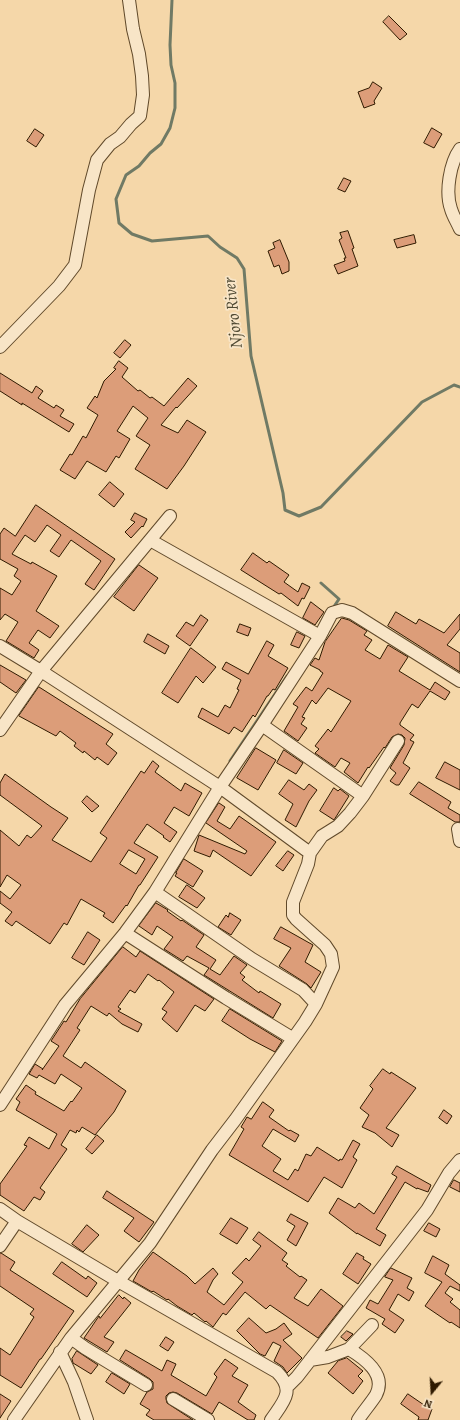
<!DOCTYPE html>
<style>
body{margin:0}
#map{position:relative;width:460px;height:1420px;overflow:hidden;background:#f5d7a9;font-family:Alegreya,serif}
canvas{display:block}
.north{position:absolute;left:412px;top:1372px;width:40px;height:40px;-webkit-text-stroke:3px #f8e5c7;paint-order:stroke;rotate:198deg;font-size:11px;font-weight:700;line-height:16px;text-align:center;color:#2f1a00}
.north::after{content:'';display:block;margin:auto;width:14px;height:18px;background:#2f1a00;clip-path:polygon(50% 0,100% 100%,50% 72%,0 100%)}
</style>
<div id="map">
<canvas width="460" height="1420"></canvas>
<div class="north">N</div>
</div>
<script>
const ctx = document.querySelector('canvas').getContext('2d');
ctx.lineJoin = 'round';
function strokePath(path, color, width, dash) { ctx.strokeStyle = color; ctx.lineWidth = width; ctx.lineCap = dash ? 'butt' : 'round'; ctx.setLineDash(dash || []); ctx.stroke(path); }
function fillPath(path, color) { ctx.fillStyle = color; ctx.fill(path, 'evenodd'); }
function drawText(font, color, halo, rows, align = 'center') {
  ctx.font = font + ' Alegreya,serif'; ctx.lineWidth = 3.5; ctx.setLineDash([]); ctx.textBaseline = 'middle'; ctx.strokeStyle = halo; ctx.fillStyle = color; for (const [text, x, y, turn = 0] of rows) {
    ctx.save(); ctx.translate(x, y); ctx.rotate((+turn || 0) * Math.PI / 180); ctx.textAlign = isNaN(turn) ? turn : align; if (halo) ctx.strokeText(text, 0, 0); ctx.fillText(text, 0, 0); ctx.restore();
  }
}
const stream = new Path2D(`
 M172 0 170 45 171 65 175 83V108L170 128 161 144 150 153 139 166 126 175 116 199 119 223 132 234 152 241 208 236 220 247 237 258 244 269 251 356 283 493 285 510 299 516 321 507 422 402 454 385 460 387
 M321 583 339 599 333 608
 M230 761 287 676`);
const building = new Path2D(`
 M389 16 407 34 400 40 383 22Z
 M373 82 382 88 374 101 375 104 364 108 358 92 369 88Z
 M432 128 442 134 434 148 424 143Z
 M35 129 44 135 36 147 27 141Z
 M344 178 351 181 345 192 338 189Z
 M348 231 354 248 352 249 358 266 338 274 334 265 345 261 344 258H346L339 240 342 238 340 233Z
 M414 235 416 243 397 248 394 240Z
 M280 240 289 262V271L282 274 279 265 274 267 268 251 275 248 273 243Z
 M125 340 131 345 120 358 114 353Z
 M119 361 128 368 122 377 138 391 140 390 150 398 152 397 164 406 188 378 197 386 177 408 176 407 161 425 178 433 187 420 206 432 184 466 167 489 135 469 150 445 136 436 148 418 133 406 117 431 130 439 119 458 116 456 106 472 87 461 75 479 60 470 70 454 72 455 83 436 86 438 98 415 87 408 95 396 97 398 104 381 116 369 114 368Z
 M0 373 32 393 36 386 43 391 38 398 54 408 56 405 64 410 60 416 74 424 69 432 22 403V405L0 391Z
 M110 482 124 494 114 507 99 495Z
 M36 505 115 559 94 590 85 584 101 561 71 540 59 557 50 551 61 535 47 525 35 542 25 535 12 554 31 564 32 562 57 576 36 611 59 626 50 638 38 630 29 643 39 650 34 658 6 641 18 622 5 614 0 620V588L12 595 21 581 14 576 18 569 0 559V534L4 528 15 536Z
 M135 513 147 519 143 527 142 526 131 538 125 532 135 522 131 520Z
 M253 553 267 563 269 561 289 575 284 582 298 592 302 583 310 587 304 599 302 598 298 606 281 593 279 594 241 570Z
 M139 565 158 578 134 611 114 597Z
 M311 602 324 612 315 625 303 618Z
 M396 612 416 624 419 619 444 633 460 614V629L447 645 460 653V672L388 626Z
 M201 615 208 620 190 646 176 636 186 622 193 626Z
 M342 618 349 620 367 631 364 635 372 640 365 650 380 659 388 645 408 657 399 671 430 690 435 682 450 692 445 700 430 691 418 708 412 704 400 723V725L414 735 410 740 414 742 403 763 410 768 399 785H396L390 781 396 773 390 768 404 745 405 738 402 735 398 734 392 737 385 748 384 747 369 768 368 767 358 783 344 772 350 763 341 758 335 767 315 753 319 749 315 746 328 729 331 732 351 701 328 688 316 704 312 700 302 717 305 718 301 724 307 728 298 741 284 731 298 707 293 704 306 687 312 691 323 673 320 671V670L310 665 315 658 319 660 325 642Z
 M240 624 251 628 248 636 237 632Z
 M297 632 305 636 299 648 291 645Z
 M148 634 169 646 165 654 144 642Z
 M267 641 274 645 268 656 288 668 275 690 273 689 268 696H267L255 717 253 715 242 732 234 727 229 734 198 717 202 708 218 717 225 705 230 708 239 690 237 689 241 680 222 669 226 662 248 674Z
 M191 648 216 667 203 683 196 676 178 703 162 693Z
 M0 665 26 680 16 693 0 682Z
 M39 687 113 734 106 744 117 753 108 765 97 757 95 760 84 751 83 753 74 746 76 743 60 731 56 736 19 716Z
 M256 748 276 760 258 790 237 778Z
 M284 750 303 763 296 774 277 763Z
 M153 761 159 766 155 772 181 791 185 783 202 793 189 816 174 807 164 823 177 832 170 842 163 837 164 836 147 824 134 843 158 857 140 885H139L127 906 126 905 113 923 103 916 105 913 81 899 67 925 64 923 50 944 16 921 12 926 5 921 12 912 0 903V891L10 899 21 885 7 875 0 887V830L19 846 27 835 31 838 42 826 0 795V783L5 774 51 807 68 818 52 840 91 862 107 838 100 833 141 771 144 773ZM129 850 145 859 136 874 120 864Z
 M445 762 460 770V790L436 778Z
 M289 780 304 790 309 784 317 790 309 801 296 827 285 820 293 804 279 794Z
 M419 782 451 802 448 808 460 815V822H455L410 794Z
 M334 788 338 791 340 789 349 796 334 820 320 811Z
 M87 796 99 806 92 812 82 802Z
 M219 803 225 807 217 821 230 829 239 816 276 842 251 876 213 850 210 857 194 851 199 835 245 854 247 851 206 823Z
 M288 851 294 855 283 871 276 866Z
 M184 859 203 871 193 887 175 876 177 873H176Z
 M187 885 205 898 197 908 179 897Z
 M156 903 168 910 167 911 181 921 182 920 204 935 196 947 216 960 210 969 220 975 234 956 247 965 240 973 245 977 242 980 259 993 260 991 281 1004 273 1018 204 975 209 968 187 956 183 961 164 949 173 937 157 926 152 935 139 926Z
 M230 913 241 920 231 935 218 927 226 915 228 917Z
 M281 927 313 945 305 962 321 972 311 988 307 984 279 966 291 948 274 939Z
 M88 932 100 940 84 965 72 958Z
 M123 947 136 957 140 951 214 999 205 1011 195 1005 177 1032 162 1019 167 1012 162 1009 174 992 159 980 158 981 148 974 135 993 130 990 118 1007 121 1009 118 1011 142 1024 138 1032 122 1024 109 1013 107 1016 91 1006 77 1028 80 1030 63 1056 81 1068 85 1062 126 1091 114 1112 95 1135 82 1127 79 1132 77 1130 76 1133 70 1130 61 1145 67 1149 40 1188 45 1192 40 1200 34 1197 24 1211 0 1195V1184L27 1146 24 1145 29 1137 49 1149 57 1134 16 1110 20 1102 16 1099 26 1085 36 1092 35 1094 64 1111 71 1101 72 1102 82 1088 61 1074 55 1084 39 1075 37 1078 29 1074 35 1064 43 1069 42 1070 59 1046 51 1041 64 1021 66 1022 80 999Z
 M230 1009 282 1041 275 1052 250 1039 222 1021Z
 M383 1069 390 1074 391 1072 416 1088 386 1128 399 1135 392 1147 375 1133 362 1127 369 1115 360 1108 373 1089 370 1086Z
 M263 1102 274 1110 269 1117 289 1131 290 1130 299 1135 295 1142 273 1129 262 1146 281 1159 273 1171 288 1180 295 1169 298 1171 306 1154 311 1156 317 1147 339 1161 340 1159 342 1160 353 1140 360 1144 353 1157 357 1160 342 1188 324 1177 308 1202 229 1155 244 1129 241 1127 247 1117 251 1119Z
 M444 1110 452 1116 447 1124 439 1118Z
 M97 1135 104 1141 92 1154 86 1149Z
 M397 1166 431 1185 428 1192 417 1188V1189L405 1182 376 1229 386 1235 380 1246 357 1233V1234L329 1213 338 1198 355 1208 359 1203 374 1214 397 1177 392 1174Z
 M454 1180 460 1183V1192L450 1187Z
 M107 1191 154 1222 139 1242 124 1231 134 1218 103 1198Z
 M291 1214 308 1223 296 1246 287 1240 295 1226 287 1221Z
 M231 1218 248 1228 237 1244 220 1234Z
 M429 1223 440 1229 436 1237 424 1231Z
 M87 1225 99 1235 83 1252 72 1244Z
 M259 1232 287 1253 282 1260 288 1264 286 1266 300 1277 301 1276 307 1280 294 1298 308 1306 321 1289 343 1306 318 1338 270 1305 266 1309 245 1292 226 1315 223 1313 213 1327 206 1321 205 1322 194 1313 192 1315 177 1306 168 1299 167 1300 153 1291 152 1292 133 1281 139 1270 153 1252 187 1276 195 1284 213 1268 218 1274 213 1280 207 1292 224 1305 243 1282 232 1273 246 1258 249 1261 261 1246 253 1240Z
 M0 1253H1L15 1262 10 1270 74 1311 41 1359H40L21 1388 0 1375V1348L10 1355 34 1317 30 1314 34 1309 0 1286Z
 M357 1253 364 1257 363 1259 371 1264 358 1284 343 1274Z
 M433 1256 449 1265 445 1274 460 1285V1291L450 1286 445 1293 453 1299 450 1302 460 1310V1328L451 1322 450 1323 425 1306 442 1282 425 1273Z
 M62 1262 86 1279 88 1276 97 1283 87 1297 53 1274Z
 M391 1268 412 1278 407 1288 414 1292 409 1301 398 1294 389 1310 404 1320 395 1333 382 1324 385 1319 366 1308 370 1300 378 1304 393 1280 385 1277Z
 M119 1295 123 1299 124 1297 131 1303 104 1337 114 1342 107 1352 84 1338 99 1316 100 1318Z
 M249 1318 266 1333 276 1329 284 1323 292 1334 283 1340 302 1358 287 1373 283 1367 274 1361 281 1346 273 1342 265 1356 260 1354 237 1331Z
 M347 1331 353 1334 346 1341 341 1337Z
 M166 1337 174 1342 168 1351 160 1346Z
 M126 1350 162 1371 167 1360 176 1364 171 1375 206 1396 217 1377 214 1374 225 1359 238 1368 232 1376 248 1385 238 1402 256 1415 254 1420H248L219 1402 212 1414 177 1393 173 1392 169 1393 166 1396V1399L167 1403 193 1420H154L146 1415 150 1410 140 1404 147 1392 153 1389V1382L150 1379 120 1360Z
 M77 1351 98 1365 91 1374 73 1363 72 1359Z
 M347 1358 363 1371 358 1376 363 1381 353 1394 328 1373 338 1361Z
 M112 1373 130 1384 124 1394 106 1382Z
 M0 1394 11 1401 0 1418Z
 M408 1394 424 1405 432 1409 428 1420H418L419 1417 401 1404Z`);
const minor = new Path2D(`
 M460 149C450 163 445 192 451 209 453 216 457 222 460 229
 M0 347 59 286 75 265 89 190 97 160 110 144 120 137 131 124 140 116 143 95 142 76 139 54 133 29 129 0
 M170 516 41 671 220 787 310 853
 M150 540 320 636
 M0 646 41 671 0 730
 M262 725 363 796
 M458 829 460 841
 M155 892 252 959 303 990 316 1004
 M125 933 226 998 292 1038
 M0 1105 65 1005 125 933 155 892 220 787 262 725 320 636 332 613 342 610 352 613 460 681
 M0 1209 17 1221 118 1281 277 1372C296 1391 283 1402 271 1420
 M0 1246 17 1221
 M71 1338 85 1348 146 1385
 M349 1349C364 1358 387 1374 376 1395 371 1403 363 1412 358 1420
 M60 1352 74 1382 87 1420
 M310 1360 328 1357 349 1349 372 1325
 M287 1387 297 1377 427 1210 449 1173 460 1160
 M173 1399 208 1420
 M14 1420 71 1338 150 1243 212 1150 235 1120 305 1022 316 1004 333 967 331 954 325 945 296 919 293 915V902L308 864 310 853 322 836 338 826 350 813 363 796 398 741`);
const waterNames = [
 ["Njoro River",234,313,-96]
];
strokePath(stream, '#707a65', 3);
fillPath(building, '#dc9d79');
strokePath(building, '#2f1a00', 1);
strokePath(minor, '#60492a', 14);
strokePath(minor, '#f8e5c7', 12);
drawText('italic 17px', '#504a33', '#f8e5c7', waterNames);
</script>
